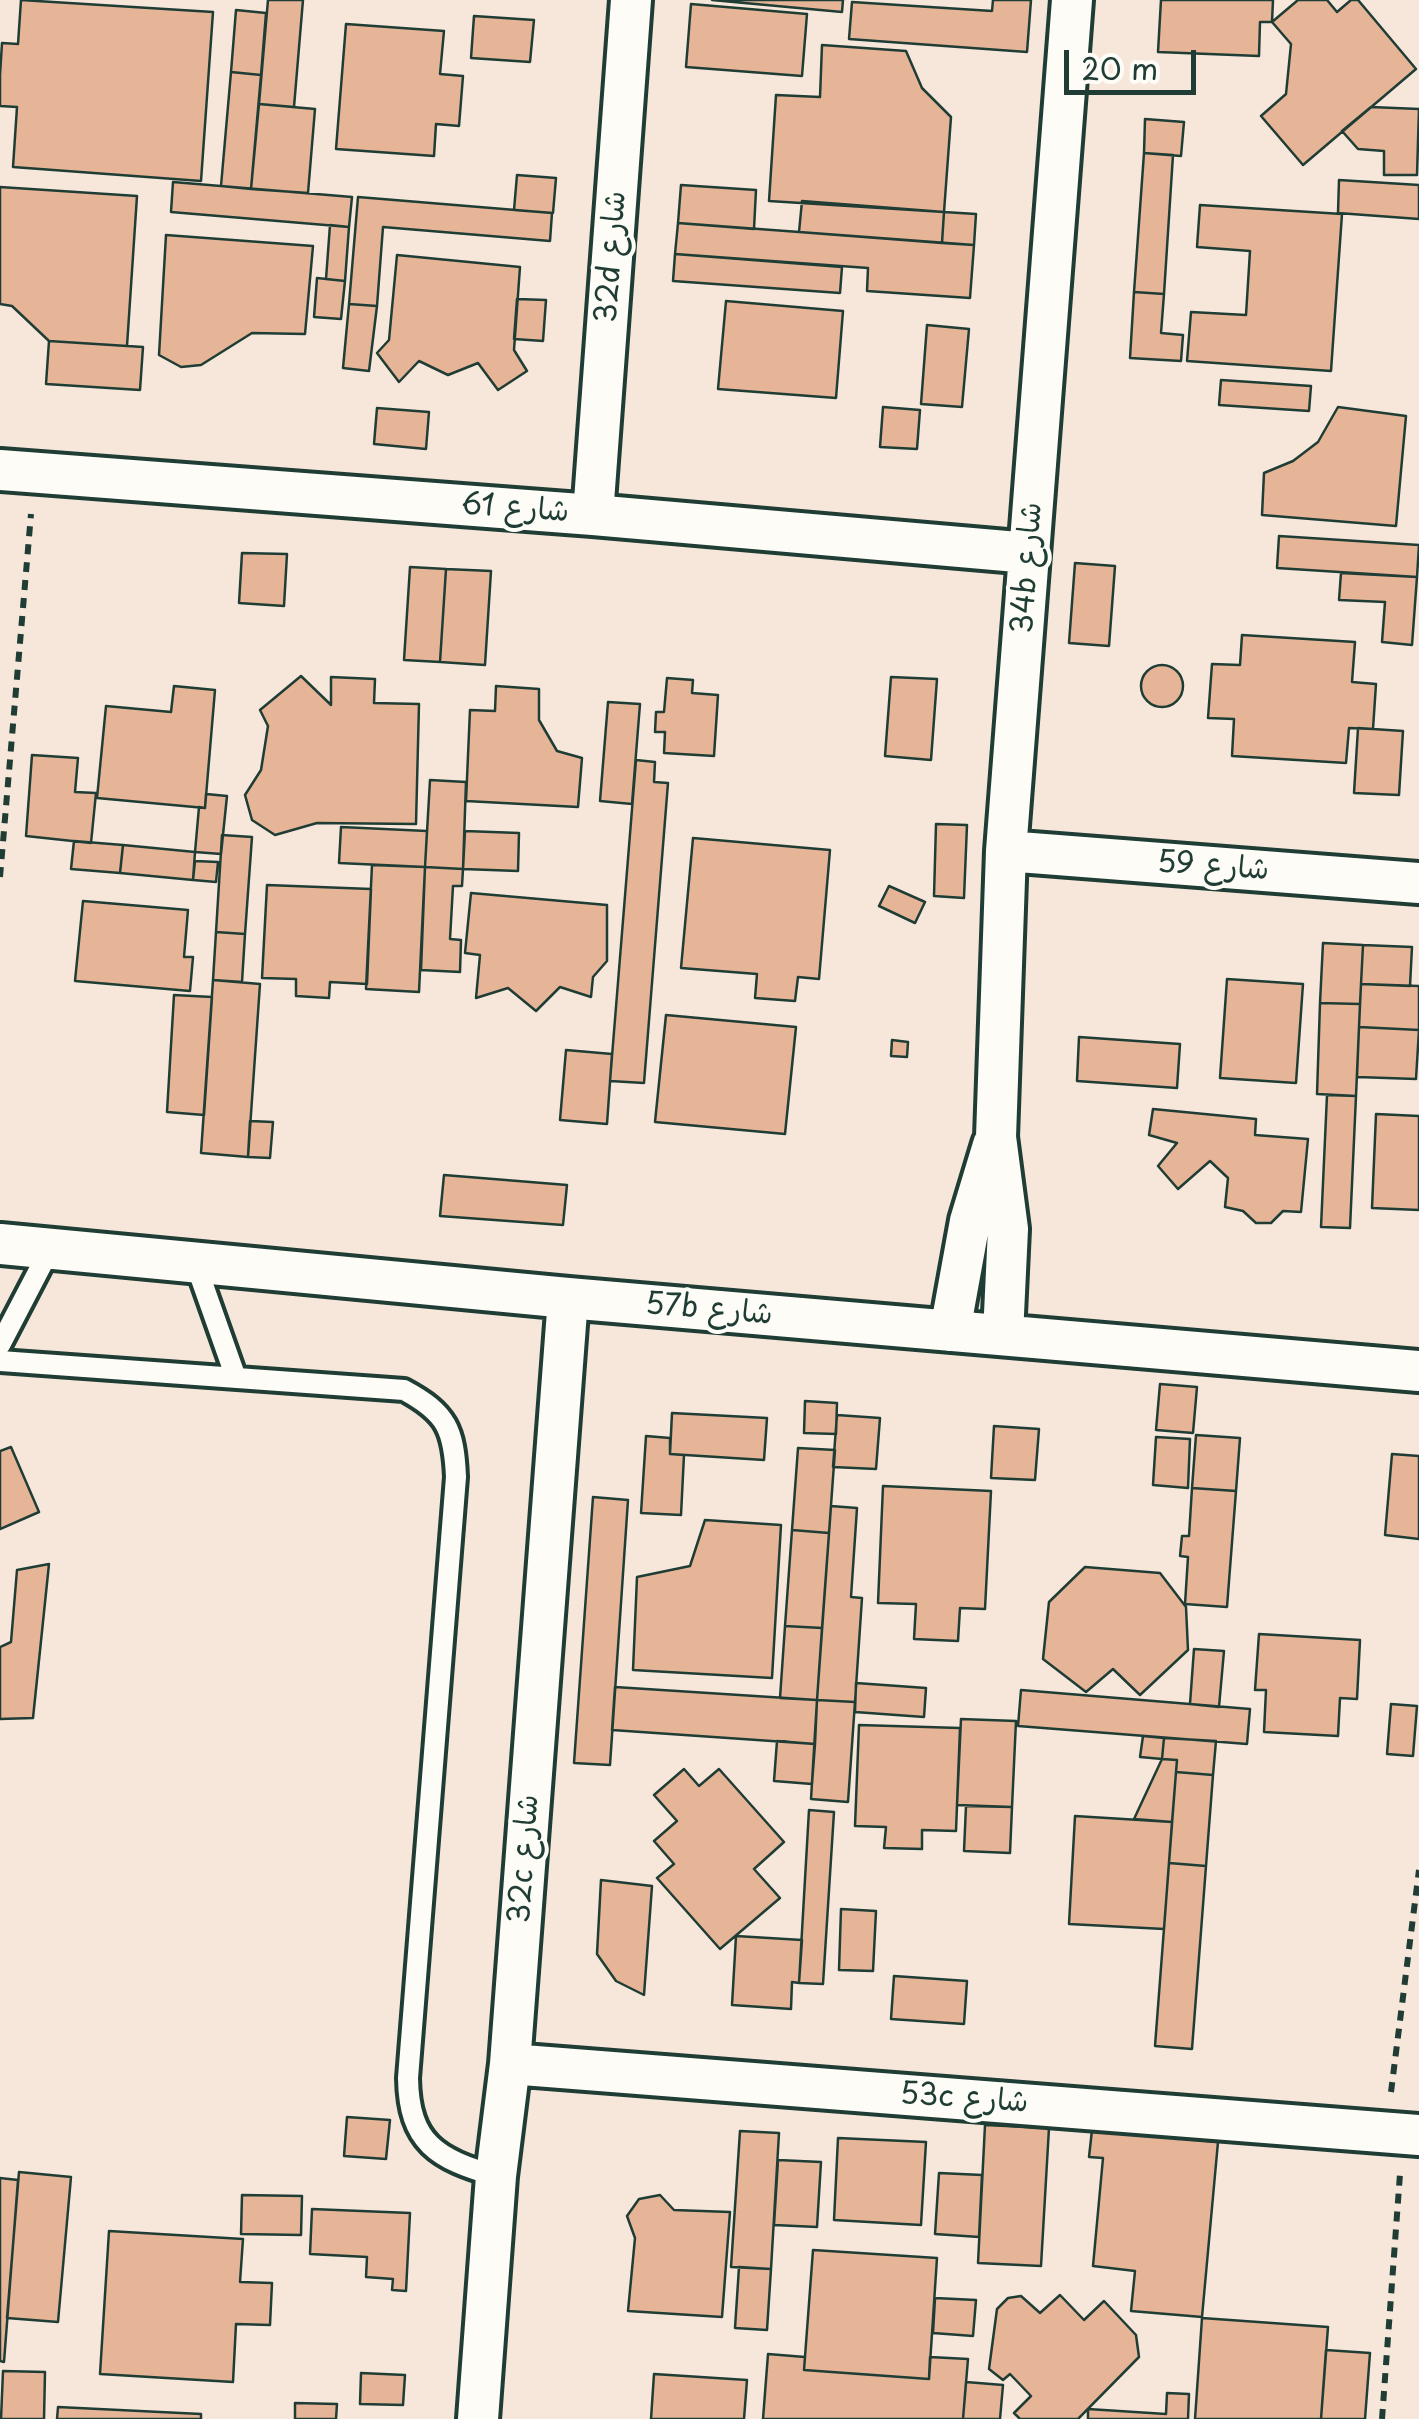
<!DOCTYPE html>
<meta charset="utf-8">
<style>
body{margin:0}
#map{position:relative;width:1419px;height:2419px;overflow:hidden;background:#f6e7da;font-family:"Playpen Sans",sans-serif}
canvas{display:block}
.scale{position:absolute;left:1064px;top:50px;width:132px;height:45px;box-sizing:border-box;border:5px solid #1f3d34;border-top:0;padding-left:12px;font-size:30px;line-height:35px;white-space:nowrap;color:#1f3d34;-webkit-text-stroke:8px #fdfcf7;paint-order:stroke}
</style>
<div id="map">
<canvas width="1419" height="2419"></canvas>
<div class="scale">20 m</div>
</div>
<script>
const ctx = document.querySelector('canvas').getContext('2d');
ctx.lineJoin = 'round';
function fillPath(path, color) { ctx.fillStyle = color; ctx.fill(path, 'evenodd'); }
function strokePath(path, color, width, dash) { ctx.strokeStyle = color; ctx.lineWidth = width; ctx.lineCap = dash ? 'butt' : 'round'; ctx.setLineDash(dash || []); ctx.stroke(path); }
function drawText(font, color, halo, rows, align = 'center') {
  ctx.font = font + ' "Playpen Sans","Playpen Sans Arabic",sans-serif'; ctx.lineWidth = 8; ctx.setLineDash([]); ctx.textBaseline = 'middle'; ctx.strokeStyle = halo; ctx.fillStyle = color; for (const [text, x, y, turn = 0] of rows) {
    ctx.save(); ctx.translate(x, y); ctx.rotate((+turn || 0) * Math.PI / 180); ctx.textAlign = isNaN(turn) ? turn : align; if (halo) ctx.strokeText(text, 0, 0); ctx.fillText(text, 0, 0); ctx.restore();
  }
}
const building = new Path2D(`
 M21 0 213 12 201 181 13 167 17 107 0 106V75L2 43 18 44Z
 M268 0H303L294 107 259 104Z
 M712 0H843L842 12Z
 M993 0H1031L1027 52 849 39 852 2 992 11Z
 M1161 0H1273L1272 22H1260L1259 56 1158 52Z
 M1298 0H1327L1337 12 1351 0H1358L1416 69 1303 165 1261 116 1286 94 1291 44 1272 22Z
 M691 4 807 14 802 76 686 67Z
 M236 10 266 13 261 75 231 72Z
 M474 16 534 20 530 62 471 58Z
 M346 24 444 31 440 74 463 76 459 126 436 124 434 156 336 149Z
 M822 45 906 51 922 88 951 117 944 212 769 201 776 95 820 97Z
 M231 72 261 75 251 189 221 186Z
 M259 104 315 109 308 193 251 189Z
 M1371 107 1419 109 1417 175H1384V151L1358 149 1342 131Z
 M1145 119 1184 122 1181 156 1144 153Z
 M1144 153 1173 155 1164 294 1134 292Z
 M517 175 556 178 553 213 514 210Z
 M1339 180 1419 185V219L1338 213Z
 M173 182 352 197 349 227 171 212Z
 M681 185 756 190 754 229 678 223Z
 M0 187 137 196 127 346 49 341 12 306 0 304Z
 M358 197 552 213 550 241 383 227 377 306 349 304Z
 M802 201 944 212 942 243 799 232Z
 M1200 205 1342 214 1331 371 1187 361 1191 312 1246 315 1250 251 1197 247Z
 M944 212 976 214 974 245 942 243Z
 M678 223 974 245 970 298 867 291 868 268 675 254Z
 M330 225 349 227 345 281 326 279Z
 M166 235 313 246 305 334 252 333 201 365 181 367 159 355Z
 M675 254 842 267 840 293 673 281Z
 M397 255 520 267 514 350 527 371 498 390 478 363 448 375 419 361 399 382 377 353 389 340Z
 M317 278 345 281 341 319 314 317Z
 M1134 292 1164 294 1161 333 1183 335 1181 361 1130 358Z
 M517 299 546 300 543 341 514 339Z
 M726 301 843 311 836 398 718 389Z
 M349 304 377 306 369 371 343 368Z
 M927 325 969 329 962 407 921 404Z
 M49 341 143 347 140 390 46 384Z
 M1221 380 1311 386 1309 411 1219 405Z
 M883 407 920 410 917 449 880 447Z
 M1338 407 1406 416 1396 526 1262 515 1264 473 1293 461 1318 442Z
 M377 408 429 412 426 449 374 444Z
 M1279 536 1419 545 1417 577 1277 568Z
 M242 553 287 554 284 606 239 603Z
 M1075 563 1115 566 1109 646 1069 643Z
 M410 567 446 569 440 662 404 660Z
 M446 569 491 571 485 665 440 662Z
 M1341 573 1417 577 1412 645 1382 642 1385 602 1339 600Z
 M1242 635 1355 642 1352 682 1376 684 1373 729 1349 728 1346 763 1232 756 1234 719 1208 718 1212 664 1240 665Z
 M1141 686a21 21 0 1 1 42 0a21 21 0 1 1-42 0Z
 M301 676 331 705V677L375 679 374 703 419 704 416 824 317 823 275 835 252 820 245 795 261 770 268 726 260 710Z
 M891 677 937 679 931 760 885 756Z
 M667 678 693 680 692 693 718 695 714 756 664 753 665 732H655L656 712H664Z
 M174 686 215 690 205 808 97 798 106 706 171 712Z
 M496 686 539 689V720L557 751 582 758 578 807 466 801 470 710 495 711Z
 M608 702 640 704 632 804 600 801Z
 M1358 728 1403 731 1399 795 1354 793Z
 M32 755 78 758 75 792 96 793 91 843 26 836Z
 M636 760 655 762 654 782 668 783 644 1083 610 1081Z
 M430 780 466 782 463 869 425 867Z
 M206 794 227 796 221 854 195 852 199 807 205 808Z
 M936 824 967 825 964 898 934 896Z
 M341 827 427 831 425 867 339 863Z
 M465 831 519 833 518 871 463 869Z
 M222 835 252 837 245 934 216 932Z
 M693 838 830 850 819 979 798 977 795 1001 755 998 757 974 681 968Z
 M74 841 123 845 120 873 71 869Z
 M123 845 195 852 193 880 120 873Z
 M195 861 218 862 216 882 193 880Z
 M372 865 425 867 419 992 366 989Z
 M425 867 463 869 462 886H453L450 939 461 940 460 972 421 970Z
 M267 885 371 889 367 984 330 982 329 998 296 996V979L262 978Z
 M889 886 925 902 915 923 879 906Z
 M471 893 607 905V961L593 977 591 997 560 987 536 1011 508 988 476 998 480 955 465 953Z
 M83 901 188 910 184 957H193L190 991 75 981Z
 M216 932 245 934 242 982 213 980Z
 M1323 943 1363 945 1360 1004 1320 1003Z
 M1363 945 1412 947 1410 986 1361 984Z
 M1227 979 1303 984 1296 1083 1220 1078Z
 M213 980 260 984 248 1157 201 1153Z
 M1361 984 1419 986V1030L1359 1027Z
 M174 995 212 997 204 1115 167 1112Z
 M1320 1003 1360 1004 1356 1096 1317 1094Z
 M666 1015 796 1027 785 1134 655 1122Z
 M1359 1027 1419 1030 1416 1079 1357 1077Z
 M1079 1037 1180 1044 1177 1088 1077 1081Z
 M892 1040 908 1042 907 1057 891 1056Z
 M566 1050 612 1054 607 1124 560 1120Z
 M1327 1095 1356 1096 1350 1228 1321 1227Z
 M1153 1109 1256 1119 1255 1135 1308 1139 1301 1212 1283 1211 1271 1223H1256L1243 1211 1225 1207 1228 1178 1210 1161 1178 1189 1158 1166 1177 1143 1149 1135Z
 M1376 1114 1419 1116V1210L1372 1208Z
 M250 1121 273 1122 270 1158 248 1157Z
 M444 1175 567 1185 563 1225 440 1216Z
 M1160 1384 1197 1387 1193 1433 1156 1430Z
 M805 1401 837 1403 836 1434 804 1433Z
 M672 1413 767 1418 764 1460 670 1454Z
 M837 1415 880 1418 876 1469 833 1467Z
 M994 1426 1039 1429 1035 1480 991 1478Z
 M1196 1435 1240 1438 1236 1491 1192 1488Z
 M646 1436 670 1438V1454L684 1455 681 1515 641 1513Z
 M1156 1437 1190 1439 1188 1488 1153 1485Z
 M11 1447 39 1512 0 1529V1451Z
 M798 1448 835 1450 829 1533 792 1530Z
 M1392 1454 1419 1456V1539L1385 1535Z
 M883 1486 991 1491 985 1609 960 1608 958 1641 914 1639 916 1604 878 1603Z
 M1192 1488 1236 1491 1227 1607 1185 1604 1188 1557 1180 1556 1182 1536H1189Z
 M593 1497 628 1500 610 1765 574 1763Z
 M831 1506 857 1508 851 1597 862 1598 855 1702 817 1700Z
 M705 1520 781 1525 772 1678 633 1670 637 1577 690 1566Z
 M792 1530 829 1533 822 1628 785 1626Z
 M49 1564 33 1718 0 1719V1647L11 1642 17 1570Z
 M1085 1567 1160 1573 1186 1607 1188 1650 1140 1695 1113 1669 1086 1692 1043 1659 1049 1602Z
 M785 1626 822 1628 817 1700 780 1698Z
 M1259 1634 1360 1640 1357 1699 1340 1698 1338 1736 1264 1732 1266 1690H1255Z
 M1194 1649 1224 1651 1219 1707 1190 1704Z
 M856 1683 926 1688 924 1717 855 1712Z
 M615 1687 817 1700 815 1744 612 1730Z
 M1021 1690 1250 1709 1247 1744 1018 1726Z
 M817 1700 855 1702 848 1802 811 1799Z
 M1391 1704 1417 1706 1413 1756 1387 1754Z
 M961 1719 1016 1721 1012 1807 957 1805Z
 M859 1725 960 1728 956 1831 922 1830V1849L884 1848 886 1827 855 1826Z
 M1143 1736 1164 1738 1162 1759 1140 1757Z
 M1164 1738 1216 1741 1213 1775 1176 1772 1177 1760 1162 1759Z
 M777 1741 815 1744 812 1784 774 1781Z
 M1162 1759 1177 1760 1172 1822 1134 1819Z
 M684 1769 699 1786 719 1769 784 1842 754 1869 780 1898 720 1949 657 1878 674 1864 654 1841 677 1821 654 1795Z
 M1176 1772 1213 1775 1206 1866 1169 1863Z
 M966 1806 1012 1807 1010 1853 964 1851Z
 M809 1810 834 1812 823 1984 799 1983Z
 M1075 1816 1172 1822 1164 1929 1069 1924Z
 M1169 1863 1206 1866 1192 2049 1155 2046Z
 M601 1880 652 1886 644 1995 616 1981 597 1954Z
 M841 1909 876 1911 873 1971 839 1970Z
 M736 1936 802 1940 799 1983 792 1982 791 2009 732 2005Z
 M894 1976 967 1981 964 2024 891 2019Z
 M347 2117 390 2120 386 2159 344 2156Z
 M985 2125 1049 2128 1041 2266 978 2263Z
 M1092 2130 1218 2142 1202 2317 1131 2311 1135 2271 1093 2266 1103 2158 1089 2157Z
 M740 2131 779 2133 771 2269 731 2267Z
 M838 2138 926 2142 921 2225 834 2220Z
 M778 2160 821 2162 817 2227 774 2225Z
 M19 2172 71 2177 58 2322 7 2318Z
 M939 2173 982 2175 979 2237 935 2234Z
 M0 2178 18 2180 4 2362 0 2361Z
 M242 2195 302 2196 301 2235 241 2234Z
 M660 2195 674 2210 730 2212 722 2317 628 2311 635 2238 627 2216 639 2199Z
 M312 2209 410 2213 406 2291 392 2290 393 2279 366 2277 367 2257 310 2254Z
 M109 2231 243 2239 240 2282 272 2283 270 2325 236 2324 233 2382 100 2374Z
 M813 2250 937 2258 929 2379 804 2370Z
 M739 2267 771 2269 767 2330 735 2328Z
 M1060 2295 1084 2320 1104 2301 1136 2335 1139 2357 1078 2419H1020L1014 2413 1031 2396 1010 2374 1003 2380 989 2369 997 2309 1008 2298 1021 2296 1040 2313Z
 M935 2298 976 2300 973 2336 933 2333Z
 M1202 2318 1328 2327 1321 2419H1195Z
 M1326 2350 1370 2353 1365 2419H1321Z
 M768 2354 805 2357 804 2370 929 2379 930 2357 968 2359 963 2419H763Z
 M3 2371 45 2372 44 2419H1Z
 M361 2373 405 2375 403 2405 360 2404Z
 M654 2374 747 2380 744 2419H651Z
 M966 2382 1003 2385 1000 2419H963Z
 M1167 2393 1189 2394 1188 2419H1088V2409L1166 2414Z
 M295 2403 337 2404 336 2419H295Z
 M58 2407 201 2414V2419H57Z`);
const path = new Path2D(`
 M0 877 31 514
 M1391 2092 1419 1870
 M1382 2419 1400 2174`);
const service = new Path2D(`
 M195 1262 236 1378
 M0 1345 50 1249
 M0 1361 404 1390C447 1413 454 1430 456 1477L408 2078C409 2143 437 2159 496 2176`);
const minor = new Path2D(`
 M0 470 593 515 1029 553
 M593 515 631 0
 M1006 851 1419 883
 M0 1244 568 1298 1419 1371
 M950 1331 970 1221 993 1145
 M1003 1335 1008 1229 996 1137 1006 851 1072 0
 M510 2064 1419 2135
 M478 2419 496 2176 510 2064 568 1298`);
const streetNames = [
 ["32d شارع",612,257,-86],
 ["شارع 61",515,509,4],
 ["34b شارع",1028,568,-86],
 ["شارع 59",1213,867,4],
 ["57b شارع",709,1310,5],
 ["32c شارع",525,1859,-86],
 ["53c شارع",964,2099,4]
];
fillPath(building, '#e6b598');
strokePath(building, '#1f3d34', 2.5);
strokePath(service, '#1f3d34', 28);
strokePath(minor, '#1f3d34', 48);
strokePath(path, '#1f3d34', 6, [10, 8]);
strokePath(service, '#fdfcf7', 20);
strokePath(minor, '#fdfcf7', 40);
drawText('30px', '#1f3d34', '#fdfcf7', streetNames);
</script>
